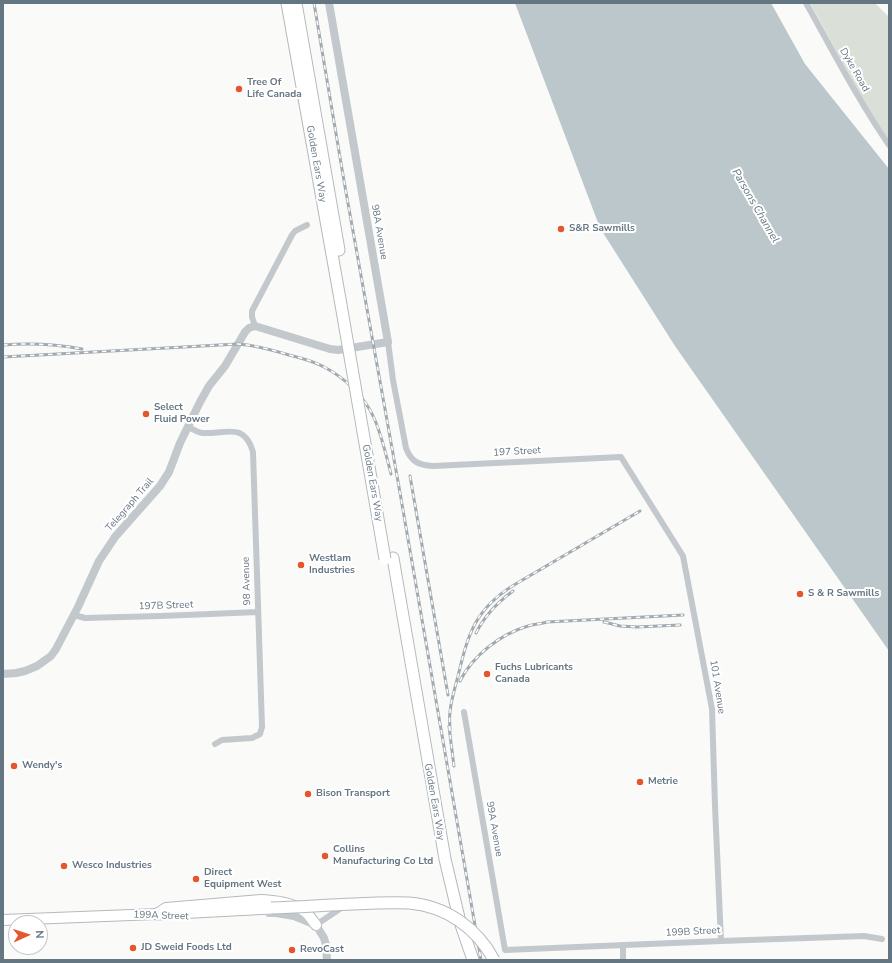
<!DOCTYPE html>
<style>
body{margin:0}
#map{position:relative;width:892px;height:963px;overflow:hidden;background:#fafaf8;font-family:"Nunito Sans",sans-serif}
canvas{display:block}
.frame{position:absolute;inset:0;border:4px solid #657683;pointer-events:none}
.north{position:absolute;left:8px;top:915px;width:40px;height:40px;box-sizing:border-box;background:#fff;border:1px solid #c1c8cd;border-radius:50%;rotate:87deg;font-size:11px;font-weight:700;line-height:16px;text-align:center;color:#657683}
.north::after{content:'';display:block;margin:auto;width:14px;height:18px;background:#e4572e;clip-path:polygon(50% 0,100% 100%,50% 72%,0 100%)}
</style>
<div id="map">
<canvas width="892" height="963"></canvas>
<div class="frame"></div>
<div class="north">N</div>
</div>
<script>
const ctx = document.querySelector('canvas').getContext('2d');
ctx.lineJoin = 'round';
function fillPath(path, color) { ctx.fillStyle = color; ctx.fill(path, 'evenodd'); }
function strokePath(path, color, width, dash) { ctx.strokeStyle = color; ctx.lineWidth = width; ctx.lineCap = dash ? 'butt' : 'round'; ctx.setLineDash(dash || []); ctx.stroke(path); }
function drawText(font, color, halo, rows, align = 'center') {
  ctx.font = font + ' "Nunito Sans",sans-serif'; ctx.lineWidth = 4; ctx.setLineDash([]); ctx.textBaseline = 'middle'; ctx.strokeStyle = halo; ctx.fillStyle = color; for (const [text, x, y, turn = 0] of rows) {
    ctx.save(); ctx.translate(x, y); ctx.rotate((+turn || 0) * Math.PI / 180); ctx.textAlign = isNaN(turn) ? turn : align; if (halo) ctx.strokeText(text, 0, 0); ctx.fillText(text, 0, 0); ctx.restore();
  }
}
const green = new Path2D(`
 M810 3H875L889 17V140L863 100Z`);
const water = new Path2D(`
 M515 3H771L805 64 889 169V651L675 346 600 228Z`);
const minor = new Path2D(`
 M806 3C833 51 858 100 889 145
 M255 326 252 317V311L292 235 295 231 307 225
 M388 342 393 380 406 448C411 462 419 465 433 466L621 457 683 556 712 709 715 806 721 941
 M188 427C193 429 198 433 203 433 227 434 244 422 253 452L262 727 260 734 252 738 222 740 215 744
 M74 615 85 618 161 616 258 612
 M464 712 505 950 721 941 864 936 882 939
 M316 925 344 906
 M623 945V960`);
const tertiary = new Path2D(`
 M3 674 16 673 25 671 37 666 51 656 56 649 78 607 99 561 115 537 160 486 169 472 180 443 200 402 209 386 225 366 245 332 249 328 255 326 330 349 338 350 388 342 329 3
 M269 913H276L294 916 316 925 324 938 326 945 327 960`);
const primary = new Path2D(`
 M3 920 157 914 166 908 261 900C275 901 291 902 304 911 309 914 312 920 316 925`);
const motorway = new Path2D(`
 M287 3 340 299
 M296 3 339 250
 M393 558 445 859 460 922 473 960
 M157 914 271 908`);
const rail = new Path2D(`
 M314 3 344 181 399 487 481 960
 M3 345C31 343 55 344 82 349
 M3 357 238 344C255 345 272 350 289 355 301 358 314 361 326 368 346 379 365 397 374 418 382 436 386 455 391 474
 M410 476 448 695
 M604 622 620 626 637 627 680 625
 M476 633C484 617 498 602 513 591
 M460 681C473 655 501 634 528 626 534 624 541 624 547 622L683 615
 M449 726 451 743 454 766
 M450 731C450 724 449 718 450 712 451 700 455 688 458 676 468 634 475 609 514 585L640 511`);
const motorwayBridge = new Path2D(`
 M340 299 385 559
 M271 908C299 907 327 905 354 904 372 903 391 902 409 903 446 906 477 928 494 960`);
const markers = [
 [239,89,4,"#e4572e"],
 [561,229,4,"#e4572e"],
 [146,414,4,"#e4572e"],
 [301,565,4,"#e4572e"],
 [800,594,4,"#e4572e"],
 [487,674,4,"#e4572e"],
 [14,766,4,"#e4572e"],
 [640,782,4,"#e4572e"],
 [308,794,4,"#e4572e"],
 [325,856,4,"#e4572e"],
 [64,866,4,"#e4572e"],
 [196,879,4,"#e4572e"],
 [133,948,4,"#e4572e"],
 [292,950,4,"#e4572e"]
];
const streetNames = [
 ["Dyke Road",854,70,60],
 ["Golden Ears Way",316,164,80],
 ["98A Avenue",379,232,80],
 ["197 Street",517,452,-3],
 ["Golden Ears Way",372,483,80],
 ["Telegraph Trail",130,505,-49],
 ["98 Avenue",247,581,-92],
 ["197B Street",166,606,-2],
 ["101 Avenue",717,687,81],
 ["Golden Ears Way",434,802,80],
 ["99A Avenue",494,829,80],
 ["199A Street",161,916,2],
 ["199B Street",693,932,-3]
];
const poiNames = [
 ["Tree Of",247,83],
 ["Life Canada",247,95],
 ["S&R Sawmills",569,229],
 ["Select",154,408],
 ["Fluid Power",154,420],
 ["Westlam",309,559],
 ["Industries",309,571],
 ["S & R Sawmills",808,594],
 ["Fuchs Lubricants",495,668],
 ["Canada",495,680],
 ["Wendy's",22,766],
 ["Metrie",648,782],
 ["Bison Transport",316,794],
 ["Collins",333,850],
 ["Manufacturing Co Ltd",333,862],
 ["Wesco Industries",72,866],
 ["Direct",204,873],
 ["Equipment West",204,885],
 ["JD Sweid Foods Ltd",141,948],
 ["RevoCast",300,950]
];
const waterNames = [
 ["Parsons Channel",755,206,60]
];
fillPath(green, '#dadfd7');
fillPath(water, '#bbc7cb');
strokePath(primary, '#b5babe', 12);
strokePath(motorway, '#b4b9bd', 13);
strokePath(minor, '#c3c8cc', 6);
strokePath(tertiary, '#c3c8cc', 8);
strokePath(primary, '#fff', 10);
strokePath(motorway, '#fff', 11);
strokePath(rail, '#a2aab0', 3);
strokePath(rail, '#fff', 1.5, [4.5]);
strokePath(motorwayBridge, '#b4b9bd', 13, []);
strokePath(motorwayBridge, '#fff', 11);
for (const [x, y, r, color] of markers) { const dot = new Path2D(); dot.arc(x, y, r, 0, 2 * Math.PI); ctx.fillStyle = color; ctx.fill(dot); strokePath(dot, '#fff', 1.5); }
drawText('10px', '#657683', '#fff', streetNames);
drawText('bold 10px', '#657683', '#fff', poiNames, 'left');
drawText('italic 11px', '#60757c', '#fff', waterNames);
</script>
